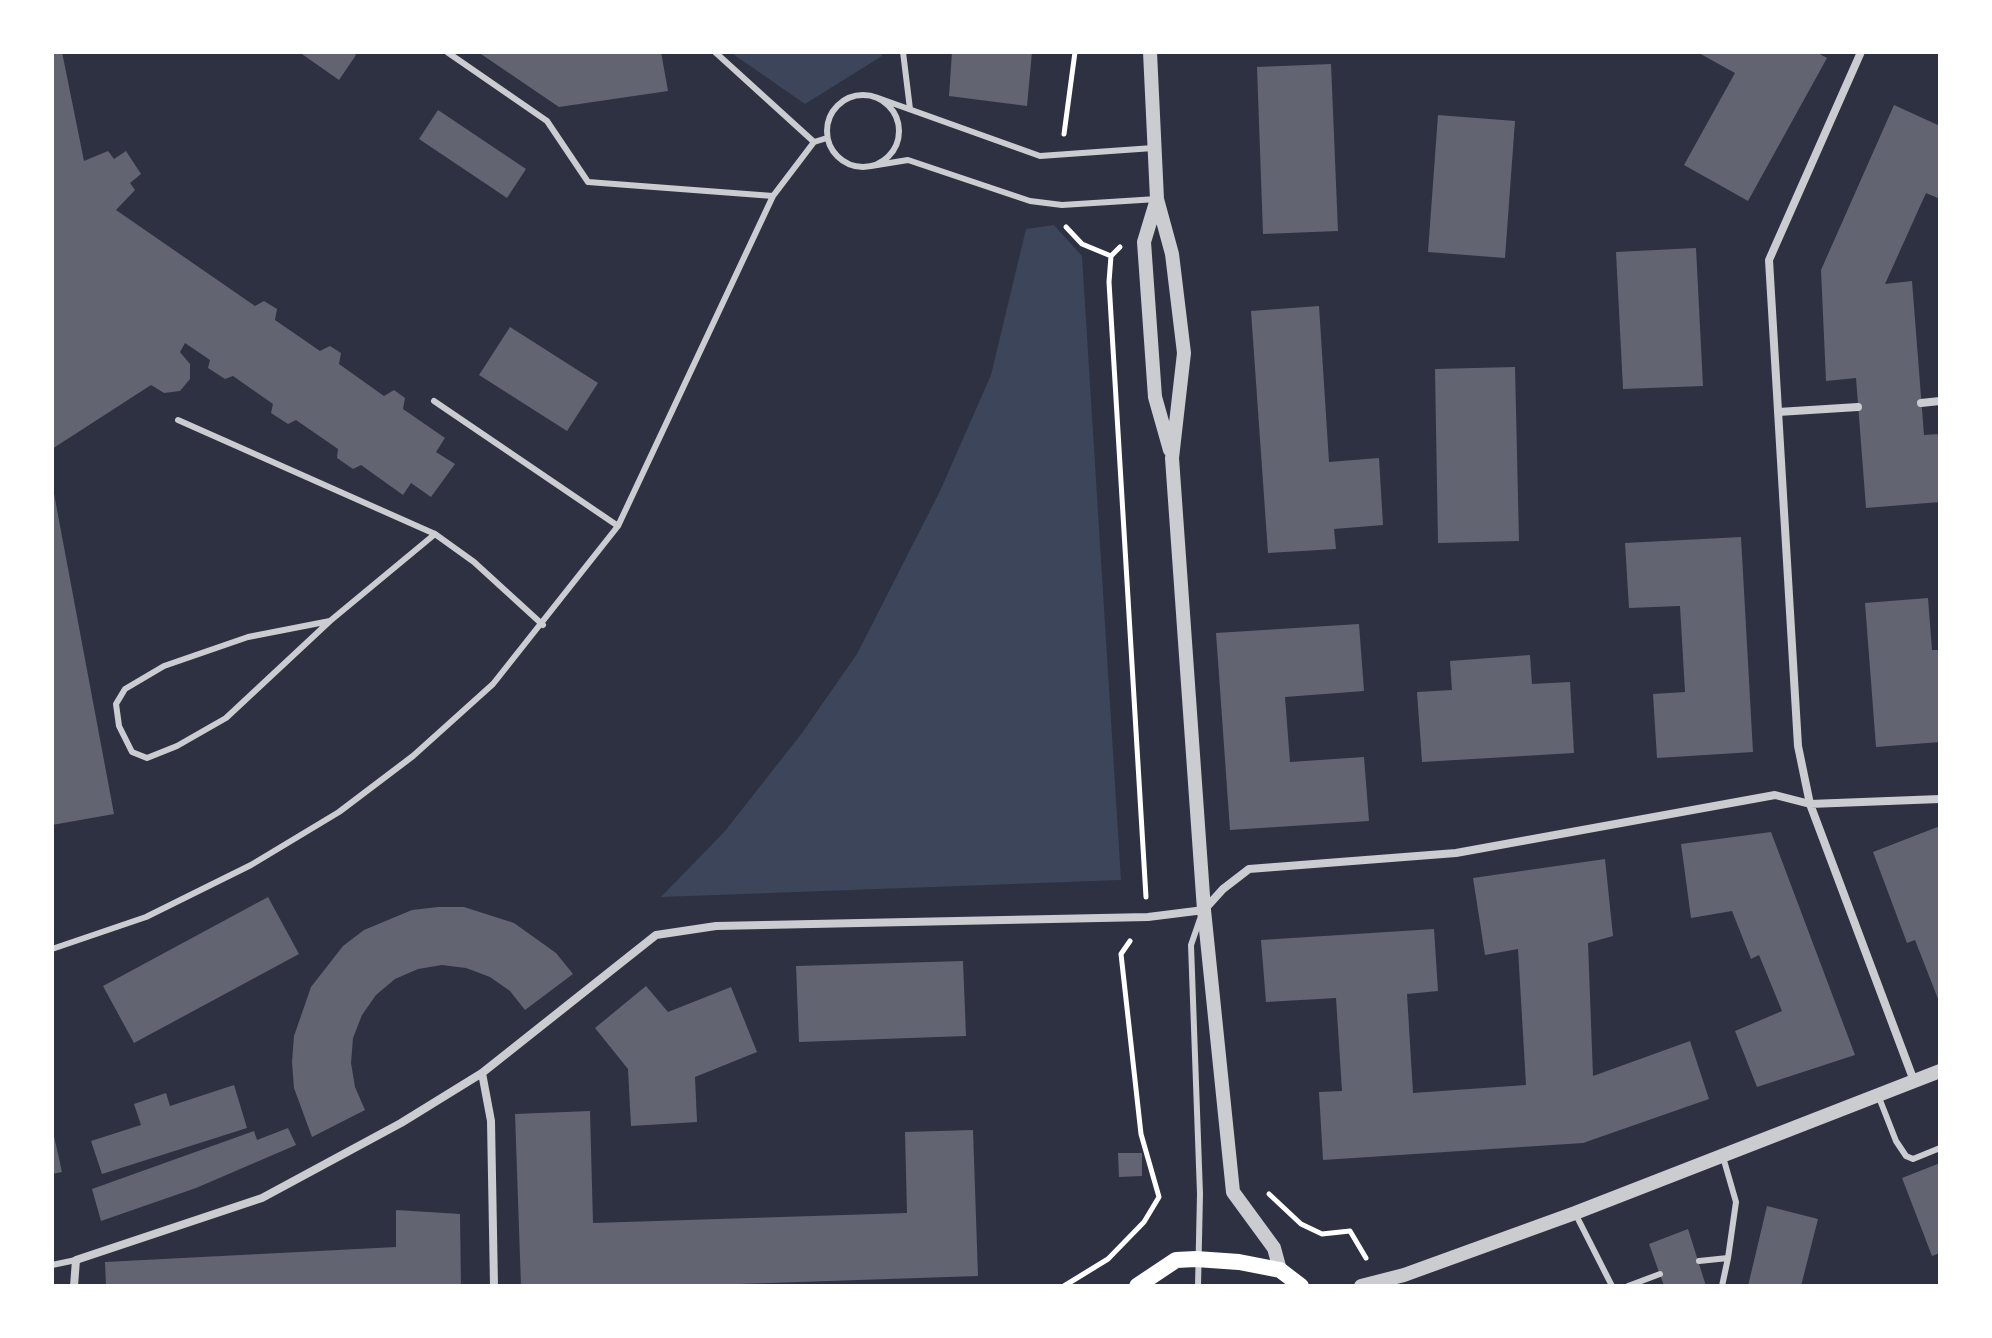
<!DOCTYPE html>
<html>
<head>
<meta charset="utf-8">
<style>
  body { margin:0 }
  #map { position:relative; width:1992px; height:1338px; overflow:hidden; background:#2d3142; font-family:Cabin,sans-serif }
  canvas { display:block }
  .frame { position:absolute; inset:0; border:54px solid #fff; pointer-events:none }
</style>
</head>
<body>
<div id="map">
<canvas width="1992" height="1338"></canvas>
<div class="frame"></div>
</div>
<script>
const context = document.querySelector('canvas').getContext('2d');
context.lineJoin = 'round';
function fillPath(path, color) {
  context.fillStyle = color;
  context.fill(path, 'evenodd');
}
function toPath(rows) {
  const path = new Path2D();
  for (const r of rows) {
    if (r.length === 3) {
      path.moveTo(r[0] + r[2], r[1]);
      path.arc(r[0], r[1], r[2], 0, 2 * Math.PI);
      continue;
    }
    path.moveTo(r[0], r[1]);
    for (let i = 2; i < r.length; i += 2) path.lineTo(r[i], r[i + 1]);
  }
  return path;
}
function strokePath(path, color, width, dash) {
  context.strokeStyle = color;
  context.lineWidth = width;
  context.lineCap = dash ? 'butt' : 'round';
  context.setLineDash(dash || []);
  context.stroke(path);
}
const green = toPath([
  [730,52,881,52,882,56,805,104],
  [1054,225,1082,256,1121,880,661,897,725,831,802,733,857,654,940,491,991,375,1026,229]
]);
const building = toPath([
  [52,52,62,52,84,161,108,151,114,159,126,151,141,174,130,183,135,190,116,210,255,306,264,301,277,309,275,320,320,351,330,346,341,353,339,364,384,396,394,390,405,398,403,409,445,438,436,452,455,464,431,497,411,483,403,495,361,465,353,469,337,458,338,449,296,420,288,424,271,413,273,404,233,376,225,379,208,368,210,360,185,343,180,352,190,364,190,379,180,391,164,393,151,385,52,449],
  [299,52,352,52,356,55,339,80],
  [478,52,661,52,668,91,559,107],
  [952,52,1032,52,1027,106,949,96],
  [1697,52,1816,52,1827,58,1748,201,1684,165,1735,73],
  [1331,64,1338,231,1263,234,1257,67],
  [1894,105,1940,126,1940,199,1926,193,1885,284,1912,281,1924,435,1940,434,1940,502,1866,508,1856,378,1826,381,1821,270],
  [438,110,526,169,507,198,419,139],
  [1438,115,1515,121,1505,258,1428,252],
  [1696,248,1703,386,1623,389,1616,252],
  [1319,306,1329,462,1379,458,1383,525,1334,529,1336,549,1268,553,1251,311],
  [510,327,598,383,567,431,479,375],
  [1515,367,1519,541,1438,543,1435,369],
  [52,483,114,814,52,825],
  [1741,537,1753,752,1657,758,1653,694,1685,692,1680,606,1629,608,1625,543],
  [1928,598,1932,650,1940,650,1940,742,1876,747,1865,603],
  [1359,624,1364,691,1285,697,1290,762,1364,757,1369,821,1230,830,1216,633],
  [1530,655,1532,684,1570,682,1574,753,1422,762,1417,692,1452,690,1450,661],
  [1940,826,1940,1004,1915,940,1907,943,1873,852],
  [1771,832,1855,1055,1757,1087,1735,1031,1782,1011,1759,955,1751,959,1732,911,1691,918,1681,844],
  [1605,859,1613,936,1588,943,1593,1076,1690,1041,1709,1099,1583,1143,1323,1160,1319,1092,1342,1091,1336,998,1266,1002,1261,940,1434,929,1438,991,1407,994,1413,1093,1526,1085,1518,949,1485,955,1473,878],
  [268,897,299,954,134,1043,103,986],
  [438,907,464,907,514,923,556,953,573,974,525,1010,510,991,490,977,466,968,442,965,418,969,395,979,376,995,362,1015,353,1038,351,1063,355,1087,365,1110,312,1137,294,1088,292,1062,294,1036,311,987,343,946,364,930,412,910],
  [963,961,966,1036,799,1042,796,966],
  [646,986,668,1012,731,987,757,1052,695,1077,697,1122,631,1126,628,1069,595,1028],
  [234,1085,247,1128,102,1174,91,1141,141,1125,134,1104,166,1093,170,1106],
  [590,1111,593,1223,907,1213,905,1132,973,1130,978,1276,680,1286,521,1286,515,1114],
  [52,1127,62,1172,52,1174],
  [288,1128,296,1145,196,1188,101,1221,92,1189,254,1131,257,1140],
  [1118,1153,1142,1153,1142,1176,1119,1177],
  [1940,1163,1940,1253,1932,1256,1902,1178],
  [1767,1206,1818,1219,1801,1286,1748,1286],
  [396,1210,460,1214,461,1286,106,1286,105,1262,396,1247],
  [1688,1229,1706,1286,1664,1286,1649,1244]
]);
const path = toPath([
  [1064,134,1075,52],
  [1066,227,1082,244,1111,256],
  [1120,247,1111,256,1109,282,1146,897],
  [1269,1194,1301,1224,1322,1234,1350,1231,1366,1258],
  [1064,1286,1108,1259,1144,1222,1159,1197,1141,1134,1121,954,1130,941]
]);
const service = toPath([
  [447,52,547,121,588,182,773,196],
  [715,52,814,142],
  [903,52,910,109],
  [863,131,36],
  [878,98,1040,156,1153,148],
  [871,166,908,160,1030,201,1062,205,1157,199],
  [434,401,618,526],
  [178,420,435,534,474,562,543,625],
  [330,621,226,718,177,746,147,758,132,752,119,726,116,704,125,689,164,666,248,637,330,621,435,534],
  [52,949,146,917,251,865,339,812,413,756,493,684,618,526,773,196,814,142,827,138],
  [1878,1095,1896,1141,1906,1156,1913,1159,1940,1148],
  [1575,1213,1612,1286],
  [1699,1261,1728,1258,1736,1202,1723,1157],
  [52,1265,76,1260],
  [1198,1286,1200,1194,1191,945,1200,919],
  [1628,1286,1660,1274],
  [1722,1286,1728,1258]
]);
const minor = toPath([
  [1861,52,1769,260,1798,746,1810,804,1914,1081],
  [1921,403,1940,401],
  [1778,412,1858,407],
  [482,1073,491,1121,494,1286],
  [74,1286,76,1260,262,1198,401,1123,482,1073,656,935,716,926,1148,917,1204,910,1223,889,1249,869,1456,853,1775,795,1810,804,1940,799]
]);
const tertiary = toPath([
  [1150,52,1157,199,1172,254,1184,353,1172,458,1204,910,1233,1192,1274,1248,1280,1270],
  [1157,199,1144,242,1155,397,1170,450],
  [1361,1286,1404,1275,1575,1213,1940,1071]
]);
const secondary = toPath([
  [1137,1286,1176,1260,1196,1259,1239,1262,1280,1270,1301,1286]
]);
fillPath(green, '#3c4559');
fillPath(building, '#626471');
strokePath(path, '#fff', 5);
strokePath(service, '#caccd0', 6);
strokePath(minor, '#caccd0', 8);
strokePath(tertiary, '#caccd0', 14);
strokePath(secondary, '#fff', 16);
</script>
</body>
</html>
